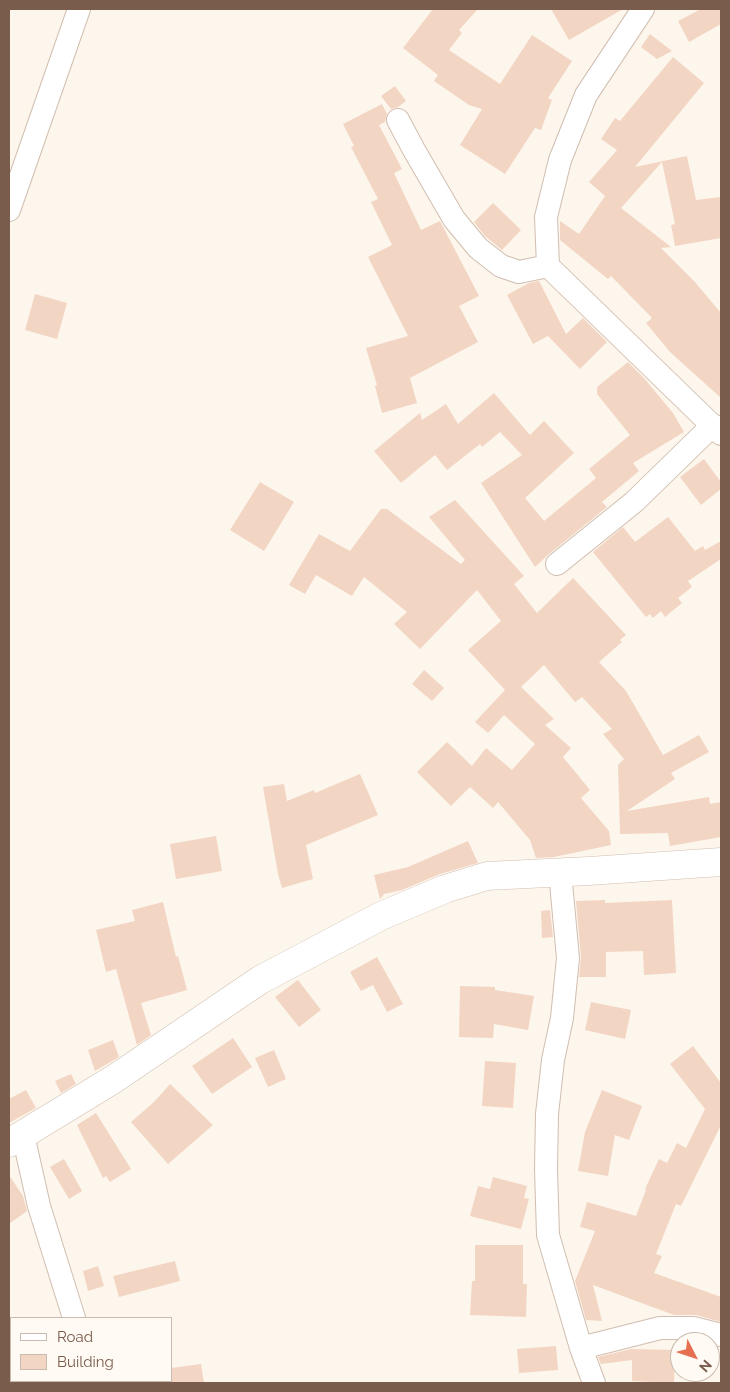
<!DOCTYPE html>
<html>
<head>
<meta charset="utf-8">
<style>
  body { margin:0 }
  #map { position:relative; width:730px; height:1392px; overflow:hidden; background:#fdf6ec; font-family:Raleway,sans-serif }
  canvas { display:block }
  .frame { position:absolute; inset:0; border:10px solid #7a5c4d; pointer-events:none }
  .legend { position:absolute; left:10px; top:1317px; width:162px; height:65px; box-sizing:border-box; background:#fffaf3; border:1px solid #cabbb1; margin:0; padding:6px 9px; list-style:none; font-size:15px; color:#7a5c4d }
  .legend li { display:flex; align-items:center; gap:10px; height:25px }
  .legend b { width:25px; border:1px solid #cabbb1 }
  .north { position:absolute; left:670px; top:1332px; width:50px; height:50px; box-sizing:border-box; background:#fffaf3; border:1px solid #cabbb1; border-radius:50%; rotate:131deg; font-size:14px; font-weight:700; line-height:20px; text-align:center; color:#7a5c4d }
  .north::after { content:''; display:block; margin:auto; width:18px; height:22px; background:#e76f51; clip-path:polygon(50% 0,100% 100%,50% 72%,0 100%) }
</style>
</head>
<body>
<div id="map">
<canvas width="730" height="1392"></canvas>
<div class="frame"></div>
<ul class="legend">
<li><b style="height:6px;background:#fff"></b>Road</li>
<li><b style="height:14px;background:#f3d5c3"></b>Building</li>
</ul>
<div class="north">N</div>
</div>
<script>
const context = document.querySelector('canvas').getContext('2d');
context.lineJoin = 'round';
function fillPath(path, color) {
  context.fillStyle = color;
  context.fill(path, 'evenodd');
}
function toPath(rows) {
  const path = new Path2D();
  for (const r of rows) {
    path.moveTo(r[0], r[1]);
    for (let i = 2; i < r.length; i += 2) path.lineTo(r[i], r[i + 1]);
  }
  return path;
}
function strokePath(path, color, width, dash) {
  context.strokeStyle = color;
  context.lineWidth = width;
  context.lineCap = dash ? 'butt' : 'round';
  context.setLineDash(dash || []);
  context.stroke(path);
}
const building = toPath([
  [433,9,478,9,459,30,462,33,449,50,500,84,532,35,572,61,548,98,552,100,541,130,535,128,505,174,460,145,482,109,469,105,434,81,438,75,403,48],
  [551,9,623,9,569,40],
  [701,9,721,9,721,24,689,42,678,21],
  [650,34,672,51,657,59,641,47],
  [673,57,704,83,635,167,687,156,696,200,721,197,721,238,675,246,671,225,675,224,662,162,621,208,671,247,661,248,694,281,721,313,721,398,670,352,646,323,652,318,611,276,608,279,560,240,560,221,579,234,605,196,589,182,617,150,601,139,615,118,620,121],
  [395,86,406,101,398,107,391,109,381,96],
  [382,104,387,114,385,122,379,125,402,169,394,173,421,230,440,221,479,296,459,306,478,342,410,378,417,403,382,413,375,386,377,385,366,348,408,336,368,257,392,245,371,202,378,199,351,147,354,146,343,124],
  [493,203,521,230,502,250,485,236,474,222],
  [539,281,566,334,583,318,607,342,580,369,548,336,533,344,507,295,529,283],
  [35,294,67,303,57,339,25,330],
  [628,362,643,377,673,413,684,432,633,463,639,471,602,502,607,507,549,554,535,567,481,483,522,455,500,432,482,447,480,444,447,470,435,455,401,483,374,451,420,413,422,420,446,404,458,424,494,393,530,435,544,421,574,453,525,498,544,521,596,478,589,469,630,435,597,394,597,387],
  [704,459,721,482,721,489,701,505,680,477],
  [260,482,294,502,264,551,230,530],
  [455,500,524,576,514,584,537,613,573,578,626,635,620,640,622,642,599,662,626,691,663,755,699,735,709,752,671,773,675,779,627,811,709,797,710,804,721,802,721,837,670,846,668,833,620,834,618,765,624,759,603,734,612,729,582,697,575,702,544,665,521,687,554,719,545,725,571,748,563,757,590,790,581,798,609,831,611,845,554,857,536,858,530,840,498,802,493,808,470,787,451,806,417,772,447,742,472,766,486,748,512,770,535,744,504,715,488,733,475,722,505,690,468,650,501,621,477,590,420,649,394,624,407,612,364,577,352,596,316,575,305,594,289,585,319,534,350,551,381,509,387,509,461,564,465,560,429,517],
  [668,517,695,551,703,546,705,550,721,541,721,559,688,581,692,587,678,598,682,603,665,617,661,611,653,618,650,614,646,617,593,552,623,527,635,542],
  [424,670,444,688,432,701,412,684],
  [360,774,378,815,306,845,313,879,282,888,278,874,263,787,284,784,287,801,314,790,315,793],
  [216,836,222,871,176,879,170,844],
  [468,841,478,863,440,874,402,890,384,894,380,899,374,875,408,867],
  [605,900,605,903,672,900,676,973,644,975,643,951,606,952,606,977,579,977,581,957,576,901],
  [163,902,176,957,178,956,187,990,141,1003,151,1035,137,1045,116,969,106,972,96,930,135,921,132,910],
  [550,910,553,937,542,938,541,911],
  [377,957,403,1004,387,1012,373,985,361,991,350,972],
  [298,980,321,1010,299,1027,275,997],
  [460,986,495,987,495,990,534,996,528,1030,494,1024,493,1038,459,1037],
  [591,1002,631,1010,625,1039,585,1030],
  [233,1038,252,1067,212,1094,192,1066],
  [113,1040,119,1057,95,1071,88,1050],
  [693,1046,721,1083,721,1125,681,1206,676,1204,656,1254,662,1256,654,1273,721,1297,721,1322,696,1315,674,1315,593,1285,602,1321,586,1320,575,1281,595,1231,580,1227,587,1202,636,1216,646,1190,645,1189,659,1159,667,1163,677,1143,686,1148,705,1109,670,1064],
  [274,1050,286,1079,268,1087,255,1058],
  [485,1061,516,1063,513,1108,482,1106],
  [71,1074,76,1084,61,1093,55,1081],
  [170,1084,213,1125,168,1164,131,1122,154,1102],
  [26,1090,36,1108,9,1123,9,1099],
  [602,1090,642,1106,629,1140,615,1135,608,1176,578,1171,585,1132],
  [96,1113,131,1169,110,1182,106,1176,103,1178,77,1125],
  [64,1159,82,1191,69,1199,50,1167],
  [9,1175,23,1196,27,1211,9,1224],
  [493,1177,527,1186,524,1198,529,1199,521,1229,470,1216,478,1186,490,1189],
  [475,1245,523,1245,523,1284,527,1284,526,1317,470,1315,472,1281,475,1281],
  [175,1261,180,1281,119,1297,113,1276],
  [98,1266,104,1286,88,1291,83,1271],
  [556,1346,558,1370,519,1373,517,1349],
  [631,1349,675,1350,674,1383,632,1381,632,1360,601,1364,598,1357],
  [201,1364,204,1383,171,1383,171,1368]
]);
const minor = toPath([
  [643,9,586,95,560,160,546,217,548,266,721,434],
  [398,120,414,150,454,219,478,248,501,266,519,272,548,266],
  [9,210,79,9],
  [557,564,634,502,713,425],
  [560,872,568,958,562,1018,553,1060,547,1114,546,1169,548,1235,581,1348,594,1383],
  [23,1135,39,1206,74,1318],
  [581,1348,660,1328,693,1328,721,1335],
  [94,1381,94,1383]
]);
const tertiary = toPath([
  [9,1143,114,1079,260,980,381,916,445,889,487,876,589,871,721,862]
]);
fillPath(building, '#f3d5c3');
strokePath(minor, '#d1beb0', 24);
strokePath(tertiary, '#d1beb0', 29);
strokePath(minor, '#fff', 22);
strokePath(tertiary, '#fff', 28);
</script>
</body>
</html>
